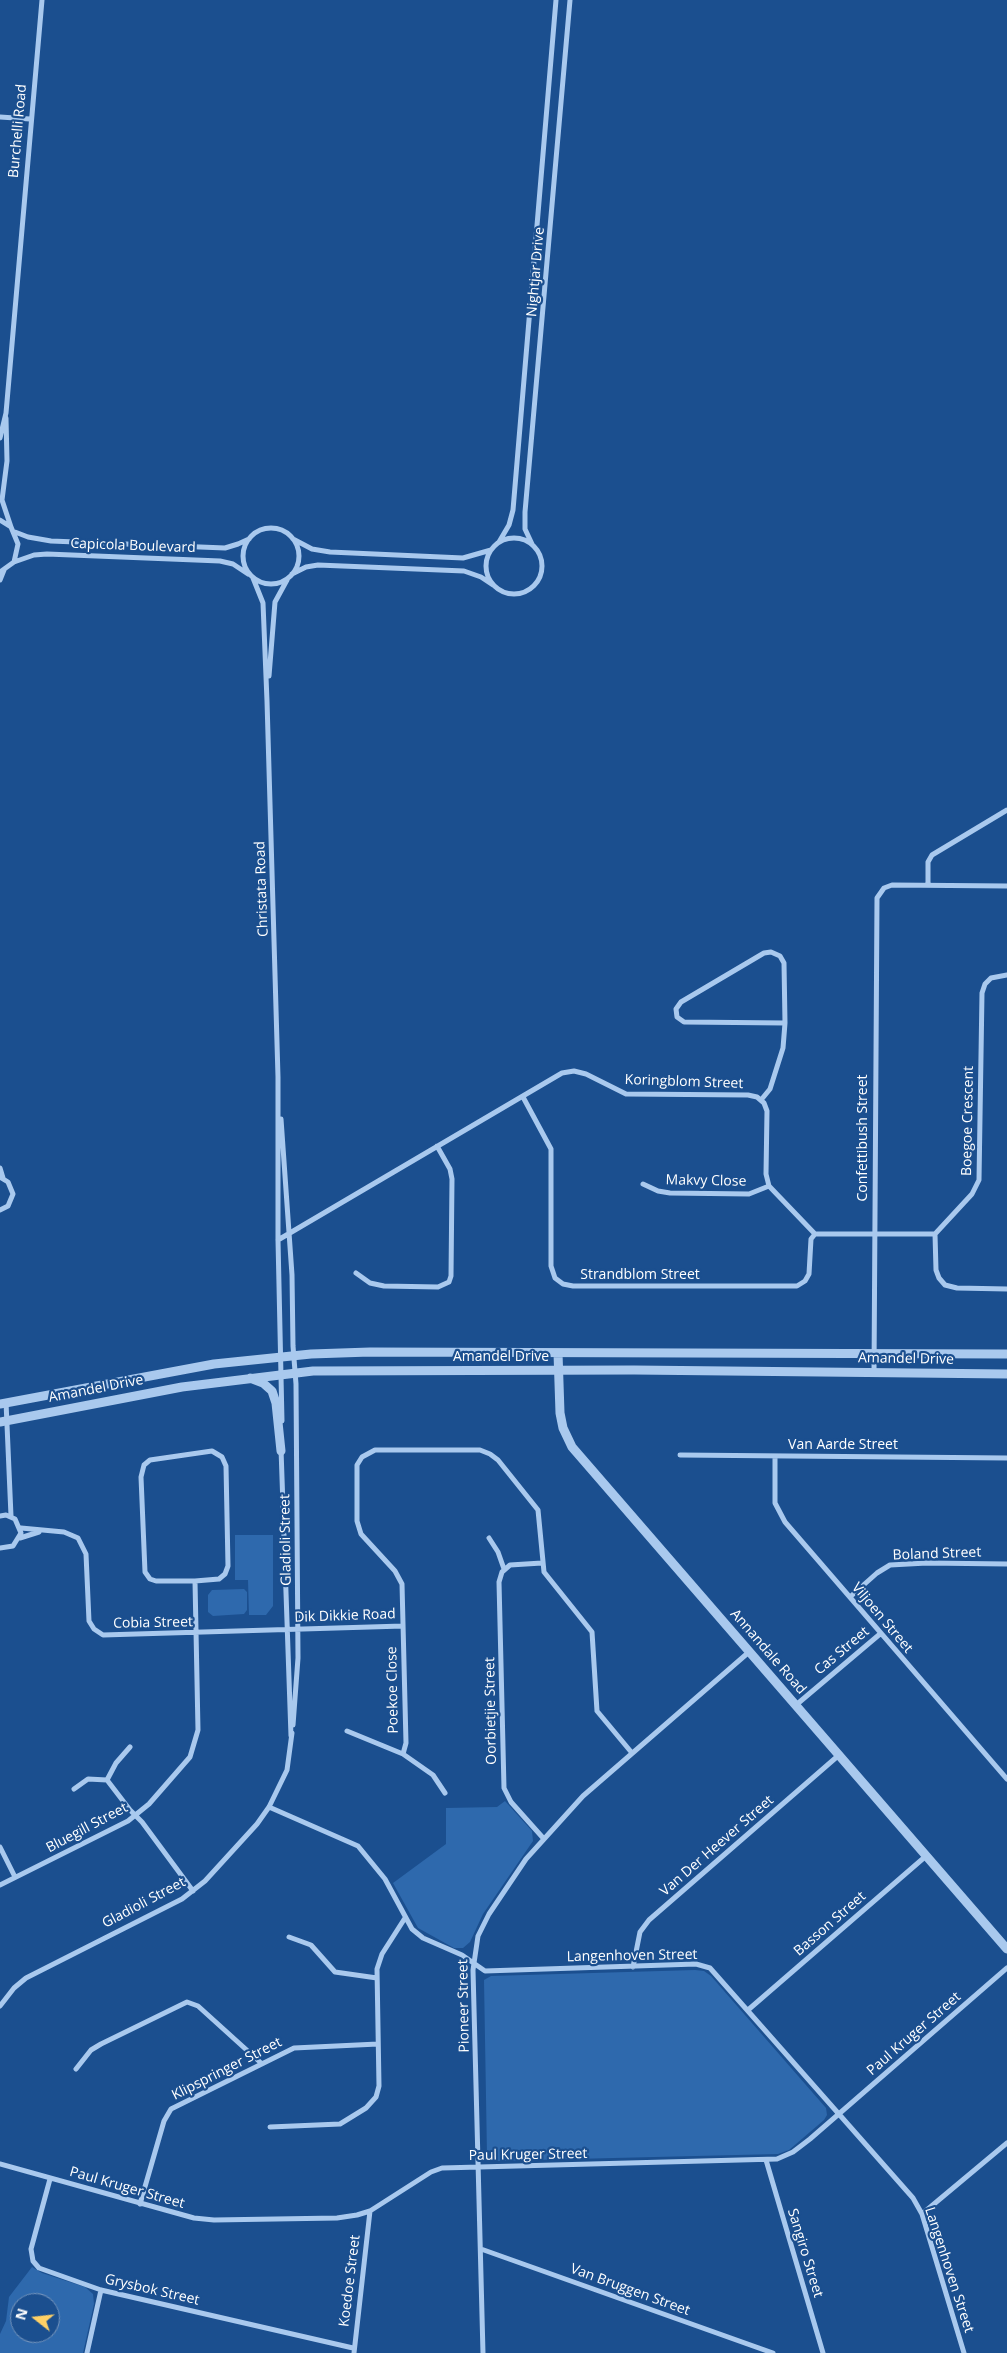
<!DOCTYPE html>
<html>
<head>
<meta charset="utf-8">
<style>
  body { margin:0 }
  #map { position:relative; width:1007px; height:2353px; overflow:hidden; background:#1b4f8f; font-family:"Open Sans",sans-serif }
  canvas { display:block }
  .north { position:absolute; left:10px; top:2293px; width:50px; height:50px; box-sizing:border-box; background:#1b4f8f; border:1px solid #7695bc; border-radius:50%; rotate:286deg; font-size:14px; font-weight:700; line-height:20px; text-align:center; color:#fff }
  .north::after { content:''; display:block; margin:auto; width:18px; height:22px; background:#ffd166; clip-path:polygon(50% 0,100% 100%,50% 72%,0 100%) }
</style>
</head>
<body>
<div id="map">
<canvas width="1007" height="2353"></canvas>
<div class="north">N</div>
</div>
<script>
const context = document.querySelector('canvas').getContext('2d');
context.lineJoin = 'round';
function fillPath(path, color) {
  context.fillStyle = color;
  context.fill(path, 'evenodd');
}
function toPath(rows) {
  const path = new Path2D();
  for (const r of rows) {
    if (r.length === 3) {
      path.moveTo(r[0] + r[2], r[1]);
      path.arc(r[0], r[1], r[2], 0, 2 * Math.PI);
      continue;
    }
    path.moveTo(r[0], r[1]);
    for (let i = 2; i < r.length; i += 2) path.lineTo(r[i], r[i + 1]);
  }
  return path;
}
function strokePath(path, color, width, dash) {
  context.strokeStyle = color;
  context.lineWidth = width;
  context.lineCap = dash ? 'butt' : 'round';
  context.setLineDash(dash || []);
  context.stroke(path);
}
function drawText(font, color, halo, rows, align = 'center') {
  context.font = font + ' "Open Sans",sans-serif';
  context.lineWidth = 4.5;
  context.setLineDash([]);
  context.textBaseline = 'middle';
  context.strokeStyle = halo;
  context.fillStyle = color;
  for (const [text, x, y, turn = 0] of rows) {
    context.save();
    context.translate(x, y);
    context.rotate((+turn || 0) * Math.PI / 180);
    context.textAlign = isNaN(turn) ? turn : align;
    if (halo) context.strokeText(text, 0, 0);
    context.fillText(text, 0, 0);
    context.restore();
  }
}
const green = toPath([
  [235,1535,273,1535,273,1606,266,1615,249,1615,248,1580,235,1580],
  [244,1589,247,1592,247,1610,244,1614,213,1616,208,1612,208,1595,212,1590],
  [505,1801,532,1831,533,1841,483,1914,470,1942,463,1948,454,1948,418,1928,393,1883,446,1844,446,1808,497,1807],
  [695,1970,704,1971,711,1976,826,2108,827,2115,824,2120,789,2150,778,2154,491,2161,487,2156,484,1980,491,1976],
  [32,2267,42,2273,85,2287,93,2294,94,2304,83,2353,0,2353,0,2334,6,2321,9,2297],
  [20,2303,50,2303,50,2333,20,2333]
]);
const minor = toPath([
  [0,117,30,119],
  [6,418,7,461,2,500,11,527],
  [0,438,6,413,42,0],
  [0,520,11,527,18,544,14,562,0,572],
  [271,556,28],
  [15,532,28,537,51,541,225,548,238,544,249,539],
  [514,566,28],
  [293,539,312,549,330,552,463,558,491,550],
  [499,542,509,525,513,510,556,0],
  [532,544,525,529,525,512,570,0],
  [14,562,34,555,47,554,220,561,233,564,248,574],
  [292,574,306,567,318,565,464,571,481,577,493,585],
  [253,578,263,603,267,701,278,1077,278,1240,282,1421],
  [0,580,4,570],
  [269,676,275,602,287,580],
  [928,885,928,862,932,855,1007,810],
  [523,1097,551,1149,551,1266,555,1278,563,1284,573,1286,797,1286,805,1281,809,1274,811,1239,815,1234],
  [761,1100,770,1089,783,1048,785,1023,684,1022,677,1017,676,1009,681,1002,764,953,771,952,780,956,784,963,785,1023],
  [281,1119,292,1275,293,1346,296,1384,298,1658,293,1725],
  [0,1168,3,1178],
  [0,1177,8,1182,13,1194,8,1206,0,1210],
  [643,1184,658,1191,670,1193,749,1194,769,1186],
  [935,1234,936,1270,939,1278,945,1285,957,1288,1007,1289],
  [278,1240,562,1073,574,1071,586,1074,626,1094,748,1095,757,1097,764,1103,767,1111,766,1174,769,1186,815,1234,935,1234,972,1194,979,1180,982,993,985,984,991,978,1007,975],
  [356,1273,370,1283,384,1286,438,1287,449,1282,451,1276,452,1179,450,1169,437,1146],
  [874,1372,877,898,884,888,892,885,1007,886],
  [6,1402,11,1516],
  [281,1449,291,1736],
  [680,1455,1007,1458],
  [775,1456,775,1503,785,1522,1007,1779],
  [0,1516,6,1515,15,1519,21,1533,13,1546,0,1548],
  [21,1528,64,1532,78,1538,86,1554,89,1621,94,1629,103,1635,403,1626],
  [20,1538,39,1532],
  [489,1538,498,1552,504,1569],
  [542,1563,510,1565,502,1572,499,1582,504,1788,511,1802,544,1839],
  [850,1597,877,1573,890,1565,927,1563,1007,1564],
  [796,1705,880,1634],
  [347,1731,403,1754,433,1775,445,1793],
  [130,1747,116,1763,107,1780,130,1810,142,1822,193,1891],
  [403,1754,406,1743,402,1584,395,1571,361,1534,357,1521,357,1465,362,1457,375,1450,480,1450,490,1454,498,1460,538,1510,544,1572,592,1632,597,1711,632,1753],
  [74,1789,88,1779,107,1780],
  [269,1807,358,1846,385,1879,412,1929,423,1938,462,1955,485,1971,696,1964,710,1968,913,2198,922,2214,964,2353],
  [0,1847,15,1877],
  [0,1885,128,1821,149,1804,190,1757,198,1730,195,1581,156,1581,150,1579,145,1572,141,1477,144,1465,150,1460,212,1451,222,1457,226,1466,228,1566,225,1574,219,1579,195,1581],
  [289,1937,311,1945,335,1972,377,1978],
  [633,1967,640,1932,649,1920,839,1755],
  [0,2006,14,1988,26,1978,182,1899,205,1881,257,1824,269,1807,287,1770,292,1733],
  [748,2010,926,1856],
  [76,2069,91,2050,101,2044,187,2002,198,2006,261,2063],
  [270,2127,340,2124,366,2108,376,2097,379,2086,377,1969,382,1954,405,1918],
  [766,2160,823,2353],
  [0,2164,194,2218,214,2220,337,2218,357,2215,370,2211,431,2172,442,2168,777,2159,793,2152,810,2139,1007,1968],
  [50,2179,31,2249,33,2261,39,2268,101,2290,353,2348],
  [140,2204,164,2121,171,2109,294,2048,378,2044],
  [922,2214,1007,2143],
  [481,2249,773,2353],
  [87,2353,101,2290],
  [354,2353,370,2211],
  [483,2353,473,1970,478,1936,489,1914,526,1859,583,1796,749,1652]
]);
const tertiary = toPath([
  [558,1353,560,1413,563,1428,572,1447,1007,1949],
  [250,1378,263,1383,272,1391,276,1403,281,1451],
  [0,1404,214,1364,311,1354,370,1352,1007,1354],
  [0,1422,182,1387,313,1371,634,1370,1007,1374]
]);
const streetNames = [
  ["Burchelli Road",18,131,-85],
  ["Nightjar Drive",536,272,-85],
  ["Capicola Boulevard",133,546,2],
  ["Christata Road",262,889,-92],
  ["Koringblom Street",684,1082,2],
  ["Boegoe Crescent",968,1121,-89],
  ["Confettibush Street",863,1138,-90],
  ["Makvy Close",706,1181,1],
  ["Strandblom Street",640,1275],
  ["Amandel Drive",501,1357],
  ["Amandel Drive",906,1359,1],
  ["Amandel Drive",96,1389,-11],
  ["Van Aarde Street",843,1445],
  ["Gladioli Street",286,1540,-91],
  ["Boland Street",937,1554,-2],
  ["Dik Dikkie Road",345,1616,-2],
  ["Viljoen Street",882,1618,50],
  ["Cobia Street",153,1623,-1],
  ["Cas Street",842,1651,-40],
  ["Annandale Road",768,1652,49],
  ["Poekoe Close",393,1690,-91],
  ["Oorbietjie Street",491,1711,-91],
  ["Bluegill Street",87,1828,-28],
  ["Van Der Heever Street",717,1846,-41],
  ["Gladioli Street",144,1903,-28],
  ["Basson Street",830,1924,-41],
  ["Langenhoven Street",632,1956,-1],
  ["Pioneer Street",464,2006,-91],
  ["Paul Kruger Street",914,2034,-41],
  ["Klipspringer Street",227,2069,-27],
  ["Paul Kruger Street",528,2155,-1],
  ["Paul Kruger Street",127,2188,16],
  ["Sangiro Street",805,2253,73],
  ["Langenhoven Street",949,2270,72],
  ["Koedoe Street",350,2281,-83],
  ["Grysbok Street",152,2290,13],
  ["Van Bruggen Street",630,2290,20]
];
fillPath(green, '#2e69ad');
strokePath(minor, '#a9c9ee', 5);
strokePath(tertiary, '#a9c9ee', 9);
drawText('14px', '#fff', '#1b4f8f', streetNames);
</script>
</body>
</html>
